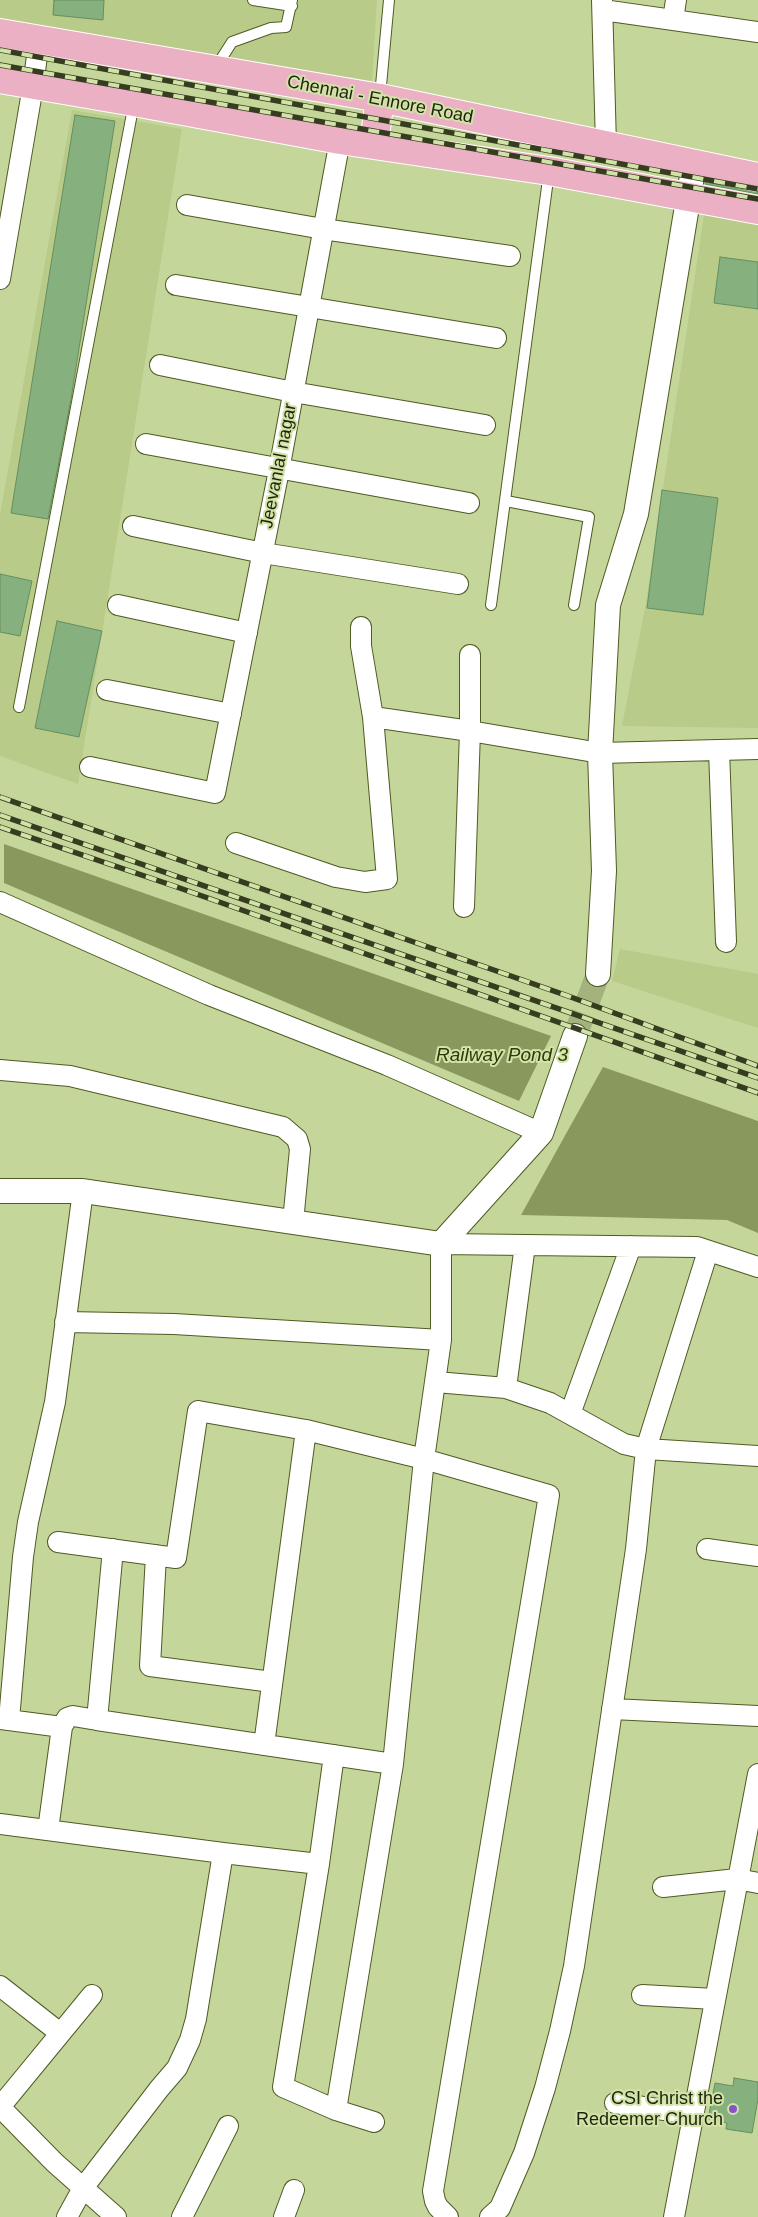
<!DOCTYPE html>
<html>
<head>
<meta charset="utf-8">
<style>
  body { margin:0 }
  canvas { display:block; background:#c5d69a }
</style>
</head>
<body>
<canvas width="758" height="2217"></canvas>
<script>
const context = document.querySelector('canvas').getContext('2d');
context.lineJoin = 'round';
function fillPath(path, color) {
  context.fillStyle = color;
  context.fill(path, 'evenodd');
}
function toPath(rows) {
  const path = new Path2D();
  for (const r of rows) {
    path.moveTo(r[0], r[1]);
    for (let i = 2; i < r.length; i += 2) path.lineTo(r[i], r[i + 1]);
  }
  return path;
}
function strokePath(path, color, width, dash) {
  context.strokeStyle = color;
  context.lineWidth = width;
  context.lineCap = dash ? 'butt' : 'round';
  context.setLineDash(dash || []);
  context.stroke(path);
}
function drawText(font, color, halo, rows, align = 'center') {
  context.font = font + ' Helvetica,sans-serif';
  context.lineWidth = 4;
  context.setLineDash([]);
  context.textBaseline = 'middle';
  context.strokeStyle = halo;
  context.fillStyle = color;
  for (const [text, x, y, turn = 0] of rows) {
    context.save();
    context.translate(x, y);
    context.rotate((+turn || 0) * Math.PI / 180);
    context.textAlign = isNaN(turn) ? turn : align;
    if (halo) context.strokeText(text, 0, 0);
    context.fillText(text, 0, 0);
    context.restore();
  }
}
const built = toPath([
  [0,0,377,0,372,81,0,19],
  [72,110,182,129,78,784,0,756,0,515],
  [704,215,758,225,758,728,622,726,645,608],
  [620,949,758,974,758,1028,612,981]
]);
const water = toPath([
  [4,844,551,1036,519,1101,4,883],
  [603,1067,758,1121,758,1233,727,1220,521,1215]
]);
const building = toPath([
  [54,0,104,0,103,20,53,15,54,0],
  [75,115,115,121,71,399,48,519,11,513,75,115],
  [705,182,758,192,758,194,705,184,705,182],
  [720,257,758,262,758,309,714,303,720,257],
  [662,490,718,498,703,615,647,608,662,490],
  [0,574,32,581,20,636,0,632,0,574],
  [57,621,102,631,79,737,35,728,57,621],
  [734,2078,758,2082,758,2099,752,2133,726,2129,727,2123,708,2119,715,2083,733,2086,734,2078]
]);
const tertiaryTunnel = toPath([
  [575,1036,598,974]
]);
const service = toPath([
  [253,0,292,6],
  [216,67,232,42,271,28,286,27,292,0],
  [380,96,389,0],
  [506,501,589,517,574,605],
  [491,605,549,172],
  [19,707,134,103]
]);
const minor = toPath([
  [602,0,606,145],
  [603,10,758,32],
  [673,20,676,0],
  [187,205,323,229,510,256],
  [0,279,33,86,39,41],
  [176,285,496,338],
  [160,365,293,392,485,425],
  [146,444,469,503],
  [133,526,263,553,458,584],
  [118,605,247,633],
  [107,690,231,714],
  [373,717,470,731,470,655],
  [719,750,726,942],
  [90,767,215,793,279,470,340,140],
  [236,843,336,877,365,882,387,879,373,717,361,646,361,627],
  [0,902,209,995,387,1065,541,1133],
  [464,907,470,731,600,753,758,749],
  [0,1070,70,1076,283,1127,297,1139,300,1149,293,1222],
  [65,1322,174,1324,441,1340],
  [436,1382,506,1388,550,1403,624,1444,646,1449,758,1456],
  [506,1388,525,1245],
  [570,1414,631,1246],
  [58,1542,176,1558,198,1411,306,1430,424,1459,549,1495,433,2191,435,2201,438,2207,448,2217],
  [707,1549,758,1556],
  [156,1555,150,1666,272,1682],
  [612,1709,758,1716],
  [0,1719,62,1727],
  [9,1720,23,1557,28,1522,55,1402,83,1191],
  [97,1720,393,1764],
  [264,1745,306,1430],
  [0,1824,223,1853,196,2019,190,2040,177,2068,159,2089,83,2188,67,2217],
  [48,1830,62,1727,67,1718,73,1716,97,1720,113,1549],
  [223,1853,319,1864,283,2087,336,2110,374,2122],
  [319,1864,334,1755],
  [663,1887,737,1879,758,1883],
  [0,1986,60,2033],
  [642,1995,715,1999],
  [615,2103,693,2114],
  [0,2107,55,2163,116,2217],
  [0,2107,92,1995],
  [336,2110,393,1764,424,1459,441,1340,441,1244,697,1247,758,1267],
  [182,2217,228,2126],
  [284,2217,294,2190],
  [490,2217,500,2208,524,2153,545,2088,560,2031,574,1966,636,1549,646,1449,708,1251],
  [674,2217,758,1774]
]);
const tertiary = toPath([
  [598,974,604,871,600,753,608,605,636,514,694,164],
  [0,1191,83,1191,441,1244,541,1133,575,1036]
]);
const primary = toPath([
  [0,33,380,98,758,177],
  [0,79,134,102,340,140,549,171,758,210],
  [374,144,380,98]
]);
const rail = toPath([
  [0,50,758,189],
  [0,65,758,199],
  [0,797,568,996,758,1066],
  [0,815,758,1078],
  [0,827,174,886,758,1093]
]);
const markers = [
  [733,2109,5,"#8653cb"]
];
const streetNames = [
  ["Chennai - Ennore Road",380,100,11],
  ["Jeevanlal nagar",279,466,-79]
];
const poiNames = [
  ["CSI Christ the",723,2099],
  ["Redeemer Church",723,2120]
];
const waterNames = [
  ["Railway Pond 3",502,1056]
];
fillPath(built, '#b9cb88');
fillPath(water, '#89995d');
fillPath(building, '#86b07e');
strokePath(building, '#678e60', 1);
strokePath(tertiaryTunnel, '#a4b27e', 24, [24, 12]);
strokePath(service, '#4e5b23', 12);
strokePath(minor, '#4e5b23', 22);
strokePath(tertiary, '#4e5b23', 26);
strokePath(primary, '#fff', 30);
strokePath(service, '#fff', 10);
strokePath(minor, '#fff', 20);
strokePath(tertiary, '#fff', 24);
strokePath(primary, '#ebb0c3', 28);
strokePath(rail, '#353c1f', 5.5);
strokePath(rail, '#d2e3a7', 4, [11]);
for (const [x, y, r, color] of markers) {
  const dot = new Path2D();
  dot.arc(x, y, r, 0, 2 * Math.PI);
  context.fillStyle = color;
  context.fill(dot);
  strokePath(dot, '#d2e3a7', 2);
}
drawText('18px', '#1e230c', '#d2e3a7', streetNames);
drawText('18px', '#1e230c', '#d2e3a7', poiNames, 'right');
drawText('italic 19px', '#2f390a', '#d2e3a7', waterNames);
</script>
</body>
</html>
